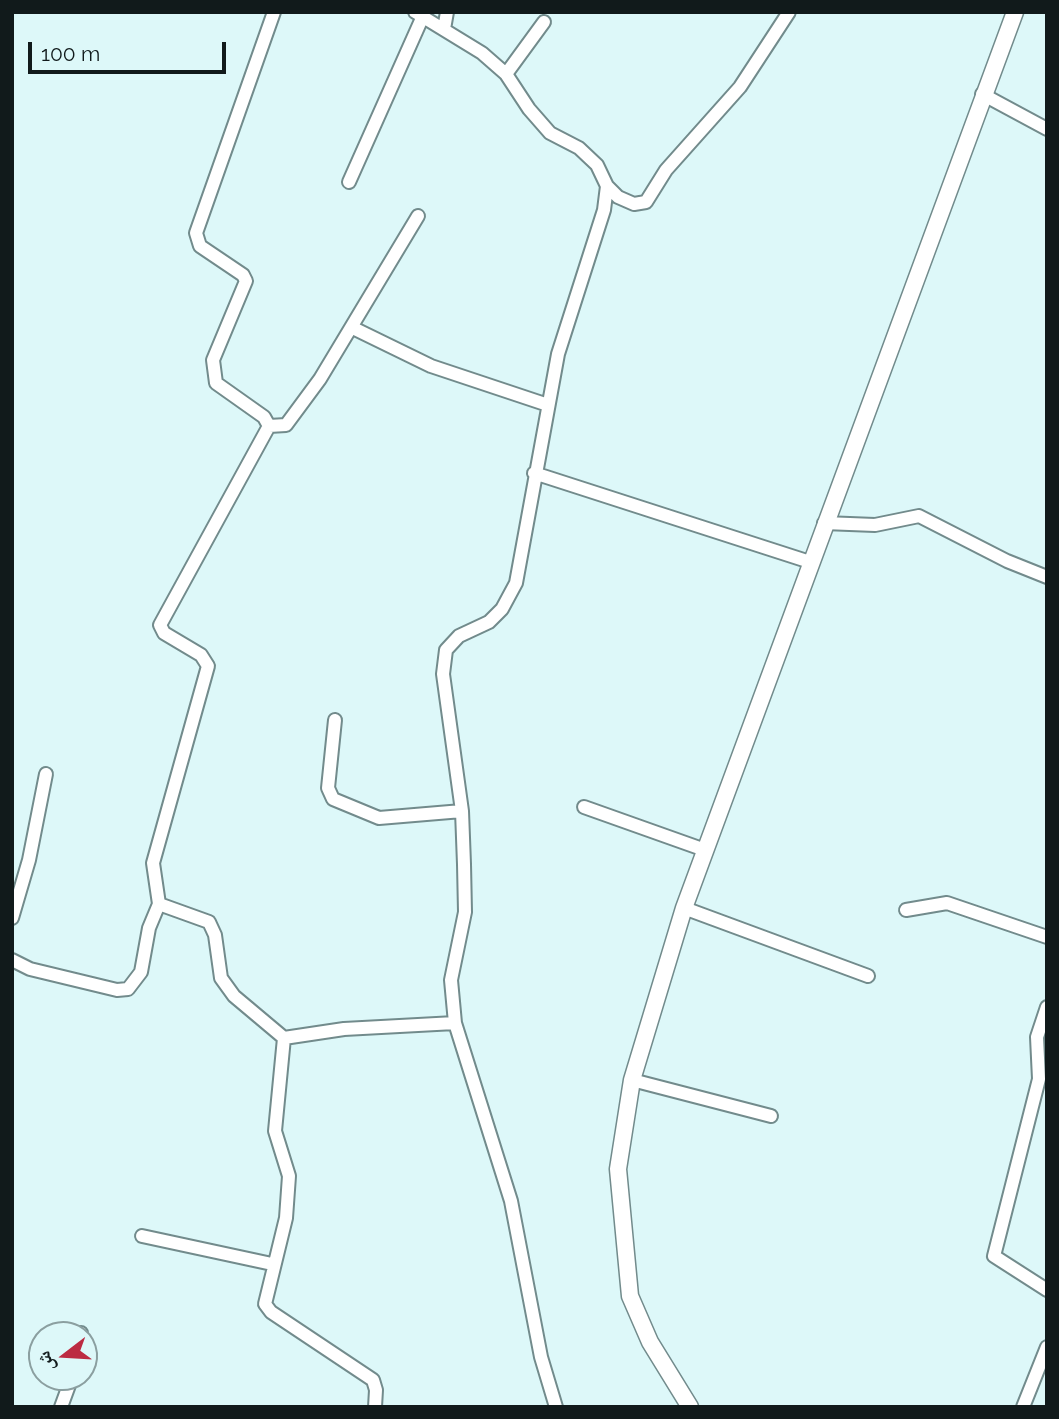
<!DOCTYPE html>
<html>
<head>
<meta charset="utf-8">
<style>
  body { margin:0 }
  #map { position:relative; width:1059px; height:1419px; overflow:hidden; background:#ddf8f9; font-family:Raleway,"Noto Naskh Arabic",sans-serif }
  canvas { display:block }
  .frame { position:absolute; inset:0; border:14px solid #111a1b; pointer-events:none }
  .north { position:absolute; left:28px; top:1321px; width:70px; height:70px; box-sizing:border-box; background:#ddf8f9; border:2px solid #8b9fa0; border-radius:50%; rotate:253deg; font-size:19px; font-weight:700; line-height:28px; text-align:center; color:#111a1b }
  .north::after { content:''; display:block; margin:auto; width:24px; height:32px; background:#bc2b42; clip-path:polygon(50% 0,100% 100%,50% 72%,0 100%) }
  .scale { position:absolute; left:28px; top:42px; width:198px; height:32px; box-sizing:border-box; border:4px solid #111a1b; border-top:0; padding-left:9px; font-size:21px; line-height:24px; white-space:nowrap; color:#111a1b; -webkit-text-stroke:5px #ddf8f9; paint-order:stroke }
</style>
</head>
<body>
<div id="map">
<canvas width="1059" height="1419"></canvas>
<div class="frame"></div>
<div class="north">ش</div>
<div class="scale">100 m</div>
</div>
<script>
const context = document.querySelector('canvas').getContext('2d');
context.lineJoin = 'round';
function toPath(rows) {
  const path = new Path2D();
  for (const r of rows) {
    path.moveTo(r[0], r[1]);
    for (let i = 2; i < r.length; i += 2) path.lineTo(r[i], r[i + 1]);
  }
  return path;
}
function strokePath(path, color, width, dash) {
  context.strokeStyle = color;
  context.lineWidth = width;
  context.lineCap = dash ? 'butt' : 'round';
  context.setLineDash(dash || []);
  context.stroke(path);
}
const minor = toPath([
  [415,12,482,53,506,74,529,109,550,133,579,148,597,165,607,186,618,197,634,204,646,202,666,170,740,87,789,12],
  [444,29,447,12],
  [506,74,544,22],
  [982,94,1047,129],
  [349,182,423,16],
  [353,328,431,366,548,405],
  [269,426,286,425,320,379,418,216],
  [534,473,810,562],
  [824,523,875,525,919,516,1007,561,1047,577],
  [335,720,328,788,333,799,379,818,462,811],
  [584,807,705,850],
  [159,904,209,922,215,935,221,978,234,996,284,1038,275,1131,289,1176,286,1218,265,1304,271,1312,373,1380,376,1390,375,1407],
  [684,908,868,976],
  [906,910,947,903,1047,937],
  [12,918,29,860,46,774],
  [12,960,30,969,117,990,128,989,141,972,149,928,159,904,153,863,208,666,201,655,164,633,160,625,269,426,264,417,216,383,213,360,246,281,243,275,200,246,196,233,274,12],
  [1047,1007,1037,1037,1039,1079,994,1256,1047,1290],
  [284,1038,344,1029,455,1023],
  [632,1080,771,1116],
  [142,1236,272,1264],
  [81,1335,81,1333],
  [61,1407,72,1377],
  [556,1407,541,1357,511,1201,455,1023,451,980,465,912,464,864,462,811,443,674,446,650,459,636,489,622,502,609,516,583,558,354,604,210,607,186],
  [1023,1407,1047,1347]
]);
const tertiary = toPath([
  [690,1407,650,1342,630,1296,618,1169,632,1080,684,908,1015,12]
]);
strokePath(minor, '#728b8c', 16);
strokePath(tertiary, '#728b8c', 19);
strokePath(minor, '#fff', 12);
strokePath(tertiary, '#fff', 16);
</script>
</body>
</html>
